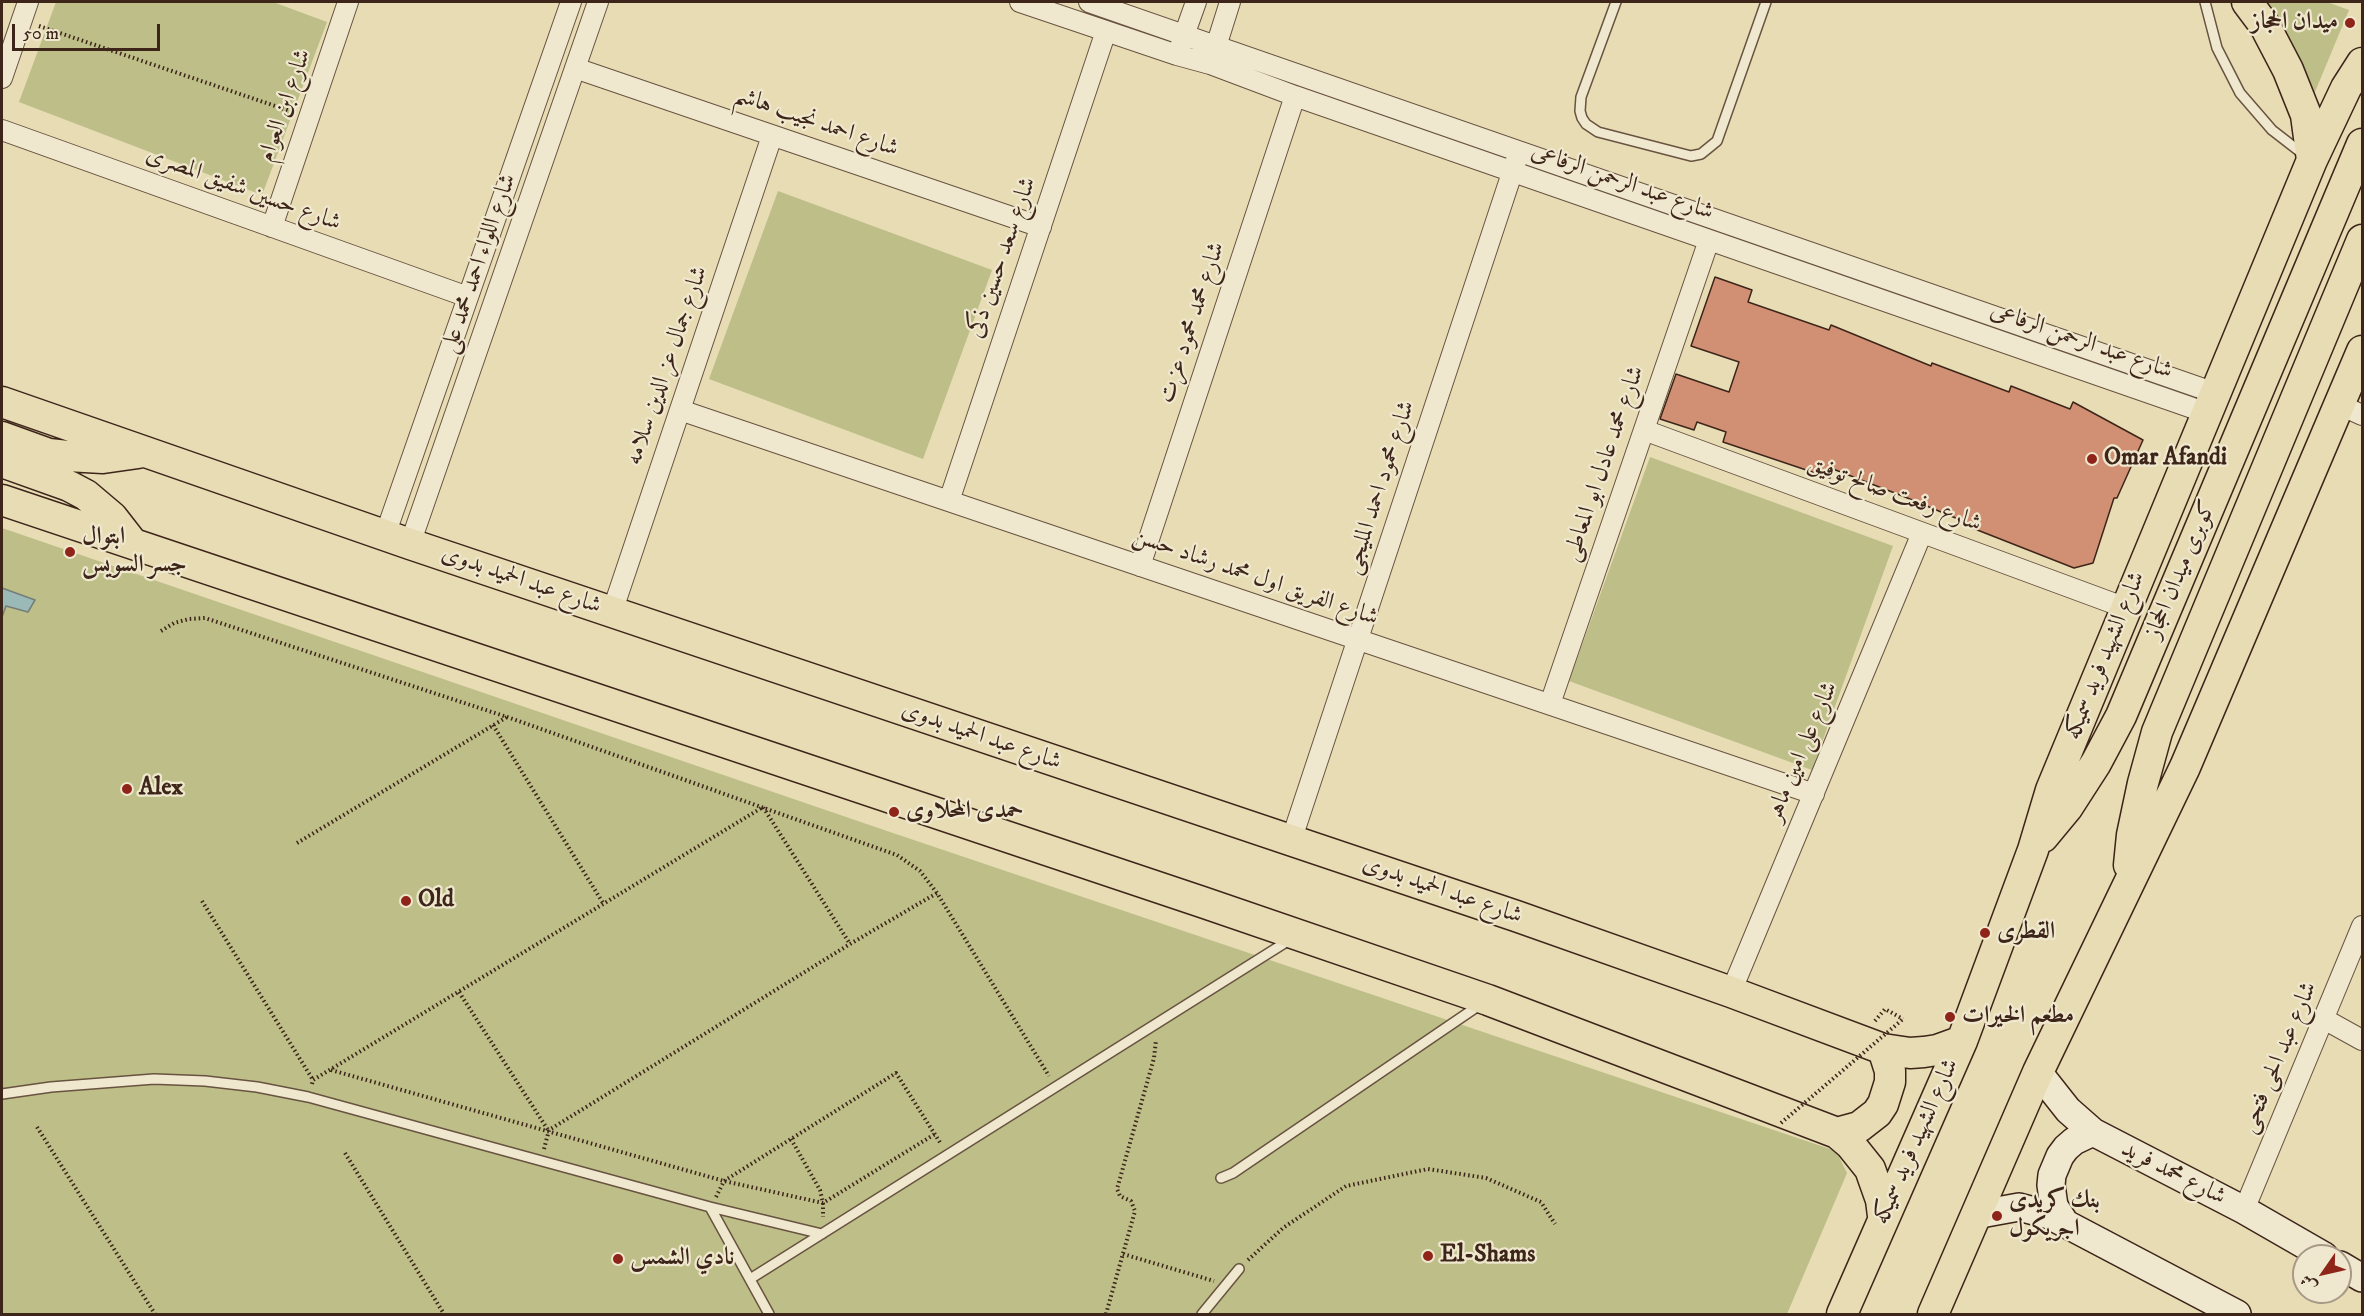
<!DOCTYPE html>
<html>
<head>
<meta charset="utf-8">
<style>
  body { margin:0 }
  #map { position:relative; width:2364px; height:1316px; overflow:hidden; background:#e7dcb4; font-family:"IM FELL DW Pica",Amiri,serif }
  canvas { display:block }
  .frame { position:absolute; inset:0; border:3px solid #3d251a; pointer-events:none }
  .north { position:absolute; left:2292px; top:1244px; width:60px; height:60px; box-sizing:border-box; background:#efe8ce; border:2px solid #a89a86; border-radius:50%; rotate:236deg; font-size:16px; font-weight:700; line-height:24px; text-align:center; color:#3d251a }
  .north::after { content:''; display:block; margin:auto; width:21px; height:27px; background:#8f2418; clip-path:polygon(50% 0,100% 100%,50% 72%,0 100%) }
  .scale { position:absolute; left:12px; top:24px; width:148px; height:27px; box-sizing:border-box; border:3px solid #3d251a; border-top:0; padding-left:8px; font-size:18px; line-height:21px; white-space:nowrap; color:#3d251a; -webkit-text-stroke:4px #efe8ce; paint-order:stroke }
</style>
</head>
<body>
<div id="map">
<canvas width="2364" height="1316"></canvas>
<div class="frame"></div>
<div class="north">ش</div>
<div class="scale">50 m</div>
</div>
<script>
const context = document.querySelector('canvas').getContext('2d');
context.lineJoin = 'round';
function fillPath(path, color) {
  context.fillStyle = color;
  context.fill(path, 'evenodd');
}
function toPath(rows) {
  const path = new Path2D();
  for (const r of rows) {
    path.moveTo(r[0], r[1]);
    for (let i = 2; i < r.length; i += 2) path.lineTo(r[i], r[i + 1]);
  }
  return path;
}
function strokePath(path, color, width, dash) {
  context.strokeStyle = color;
  context.lineWidth = width;
  context.lineCap = dash ? 'butt' : 'round';
  context.setLineDash(dash || []);
  context.stroke(path);
}
function drawText(font, color, halo, rows, align = 'center') {
  context.font = font + ' "IM FELL DW Pica",Amiri,serif';
  context.lineWidth = 4.5;
  context.setLineDash([]);
  context.textBaseline = 'middle';
  context.strokeStyle = halo;
  context.fillStyle = color;
  for (const [text, x, y, turn = 0] of rows) {
    context.save();
    context.translate(x, y);
    context.rotate((+turn || 0) * Math.PI / 180);
    context.textAlign = isNaN(turn) ? turn : align;
    if (halo) context.strokeText(text, 0, 0);
    context.fillText(text, 0, 0);
    context.restore();
  }
}
const green = toPath([
  [56,2,273,2,327,22,262,195,19,102],
  [2261,2,2327,2,2349,10,2310,104],
  [778,191,992,270,923,459,709,379],
  [1650,457,1893,546,1812,770,1569,681],
  [2,528,887,831,1836,1151,1847,1173,1787,1314,2,1314]
]);
const water = toPath([
  [2,588,35,600,28,612,6,606,2,617,2,588]
]);
const building = toPath([
  [1715,277,1752,290,1748,302,1829,330,1831,325,1931,366,1932,363,2009,392,2011,386,2070,409,2073,402,2143,440,2117,498,2114,498,2093,563,2074,568,1957,522,1958,519,1905,497,1833,469,1830,478,1723,442,1726,432,1697,422,1694,430,1660,419,1676,374,1729,392,1739,362,1691,346,1715,277]
]);
const path = toPath([
  [39,26,293,112],
  [161,631,174,623,189,619,205,618,507,717,897,855,920,871,937,893,1049,1076],
  [493,725,603,903],
  [297,843,507,717],
  [202,901,313,1080],
  [459,992,548,1130],
  [1875,1021,1885,1009,1903,1019],
  [331,1070,724,1181,823,1203,935,1134],
  [312,1084,313,1080,763,807,850,944],
  [37,1127,155,1314],
  [791,1139,820,1190,823,1203,823,1217],
  [544,1149,549,1130,850,944,937,893],
  [345,1153,444,1314],
  [716,1197,724,1181,896,1073,941,1144],
  [1123,1254,1214,1281],
  [1248,1260,1283,1228,1346,1186,1428,1169,1486,1178,1541,1202,1555,1224],
  [1106,1314,1135,1211,1131,1201,1120,1196,1117,1189,1154,1058,1156,1040]
]);
const service = toPath([
  [1616,2,1581,97,1580,111,1582,118,1586,124,1598,132,1691,156,1701,154,1717,141,1766,2],
  [2205,2,2217,48,2240,93,2272,130,2303,154],
  [2,1094,51,1087,154,1079,205,1081,257,1087,308,1097,710,1207,822,1234],
  [1221,1178,1233,1173,1481,1004],
  [710,1207,769,1314],
  [750,1279,1291,939],
  [1202,1314,1239,1269]
]);
const minor = toPath([
  [1020,2,1177,55,1210,64,1295,96,2207,413],
  [1089,2,2215,393],
  [1181,44,1196,2],
  [1213,56,1230,2],
  [575,68,1041,227],
  [2,78,28,2],
  [2,130,468,297],
  [272,227,348,2],
  [2340,405,2362,415],
  [680,410,1814,794],
  [1644,430,2126,608],
  [949,501,1106,31],
  [385,535,571,2],
  [410,544,598,2],
  [1140,566,1295,96],
  [612,612,772,136],
  [1550,704,1709,240],
  [1291,841,1516,161],
  [1731,992,1922,533],
  [2324,1019,2362,1040],
  [2244,1210,2362,926]
]);
const secondary = toPath([
  [2038,1072,2068,1110,2093,1132,2244,1210,2324,1256],
  [1975,1215,2019,1207,2049,1215,2237,1314],
  [2065,1223,2054,1206,2051,1185,2052,1175,2060,1156,2066,1148,2074,1141,2093,1132],
  [2340,1265,2362,1278]
]);
const primary = toPath([
  [2312,160,2346,88,2362,63],
  [2,402,410,544,1516,916,1731,992,1883,1049,1910,1053,1924,1052,1937,1050,1962,1041],
  [2,437,49,454,67,456,103,458,138,453],
  [2,462,69,486,86,495,112,517,133,544],
  [2,500,1202,902,1488,1000,1837,1133,1850,1144,1870,1169,1881,1200,1883,1216],
  [2043,837,2067,808,2096,763,2121,716,2362,144],
  [2129,865,2132,835,2143,783,2157,732,2362,240],
  [1837,1133,1859,1127,1877,1113,1883,1104,1890,1082,1890,1071,1883,1049],
  [1842,1314,1962,1041,2033,850,2051,790,2312,160,2306,115,2288,70,2265,26,2247,2],
  [1933,1314,2038,1072,2185,767,2362,351]
]);
const pathBridge = toPath([
  [1781,1123,1903,1019]
]);
const markers = [
  [2350,23,6,"#8f2418"],
  [2092,459,6,"#8f2418"],
  [70,552,6,"#8f2418"],
  [127,789,6,"#8f2418"],
  [894,812,6,"#8f2418"],
  [406,901,6,"#8f2418"],
  [1985,933,6,"#8f2418"],
  [1950,1017,6,"#8f2418"],
  [1997,1216,6,"#8f2418"],
  [1428,1256,6,"#8f2418"],
  [618,1259,6,"#8f2418"]
];
const poiNames = [
  ["ميدان الحجاز",2338,23,"right"],
  ["Omar Afandi",2104,459],
  ["ابتوال",82,538],
  ["جسر السويس",82,566],
  ["Alex",139,789],
  ["حمدى المحلاوى",906,812],
  ["Old",418,901],
  ["القطرى",1997,933],
  ["مطعم الخيرات",1962,1017],
  ["بنك كريدى",2009,1202],
  ["اجريكول",2009,1230],
  ["El-Shams",1440,1256],
  ["نادي الشمس",630,1259]
];
const streetNames = [
  ["شارع ابن العوام",286,106,-71],
  ["شارع احمد نجيب هاشم",816,123,19],
  ["شارع عبد الرحمن الرفاعى",1622,183,19],
  ["شارع حسين شفيق المصرى",243,190,20],
  ["شارع سعد حسين ذكى",1003,258,-71],
  ["شارع اللواء احمد محمد على",480,264,-71],
  ["شارع محمد محمود عزت",1193,323,-72],
  ["شارع عبد الرحمن الرفاعى",2081,342,19],
  ["شارع جمال عز الدين سلامه",668,366,-71],
  ["شارع محمد عادل ابو المعاطى",1605,464,-71],
  ["شارع محمود احمد المليجى",1381,488,-72],
  ["شارع رفعت صالح توفيق",1894,495,20],
  ["كوبرى ميدان الحجاز",2182,570,-67],
  ["شارع الفريق اول محمد رشاد حسن",1255,578,19],
  ["شارع عبد الحميد بدوى",521,581,19],
  ["شارع الشهيد فريد سميكه",2106,656,-68],
  ["شارع عبد الحميد بدوى",981,737,19],
  ["شارع على امين ماهر",1803,752,-67],
  ["شارع عبد الحميد بدوى",1442,891,19],
  ["شارع عبد الحى فتحى",2280,1058,-67],
  ["شارع الشهيد فريد سميكه",1917,1142,-66],
  ["شارع محمد فريد",2173,1174,27]
];
fillPath(green, '#bdbe88');
fillPath(water, '#9ab9b7');
strokePath(water, '#757e78', 1.5);
fillPath(building, '#d19073');
strokePath(building, '#3d251a', 1.5);
strokePath(service, '#685340', 12);
strokePath(minor, '#685340', 22);
strokePath(secondary, '#3d251a', 30);
strokePath(primary, '#3d251a', 33);
strokePath(path, '#3d251a', 4, [1.5, 3]);
strokePath(service, '#efe8ce', 9);
strokePath(minor, '#efe8ce', 20);
strokePath(secondary, '#efe8ce', 27);
strokePath(primary, '#e7dcb4', 30);
strokePath(pathBridge, '#3d251a', 4, [1.5, 3]);
for (const [x, y, r, color] of markers) {
  const dot = new Path2D();
  dot.arc(x, y, r, 0, 2 * Math.PI);
  context.fillStyle = color;
  context.fill(dot);
  strokePath(dot, '#efe8ce', 2);
}
drawText('bold 24px', '#3d251a', '#efe8ce', poiNames, 'left');
drawText('24px', '#3d251a', '#efe8ce', streetNames);
</script>
</body>
</html>
